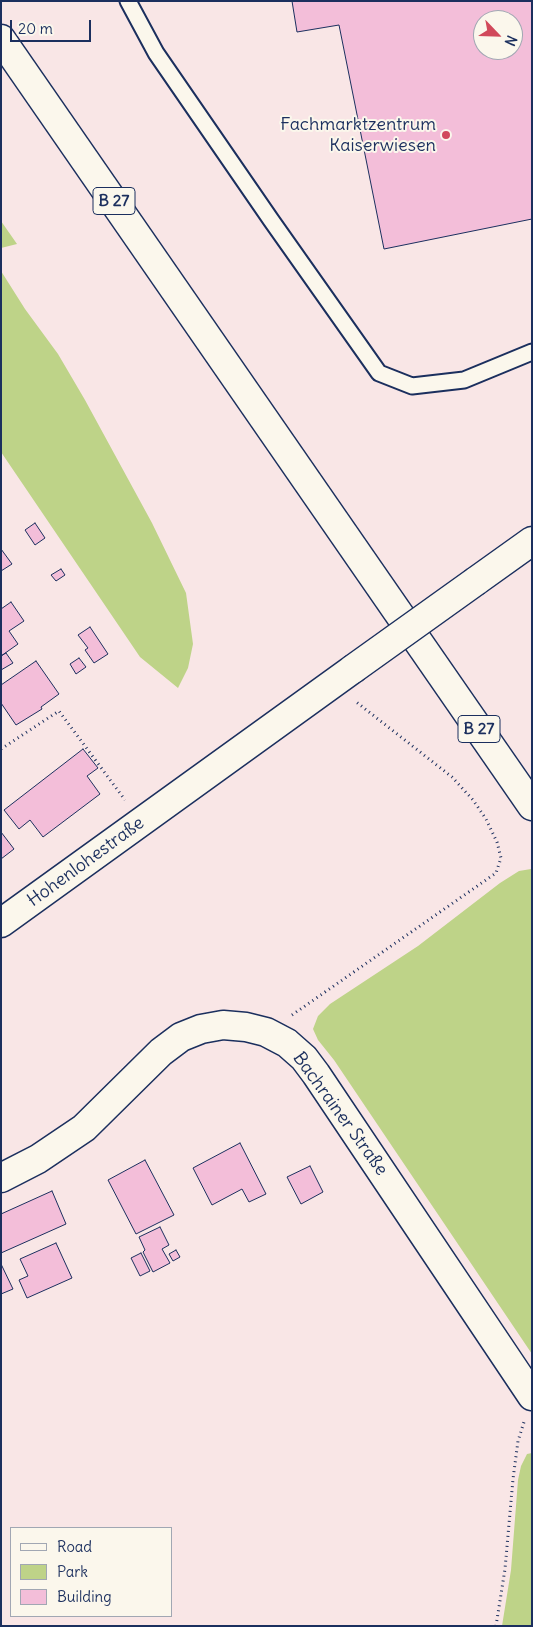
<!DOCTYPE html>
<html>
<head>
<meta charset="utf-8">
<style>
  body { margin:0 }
  #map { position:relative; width:533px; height:1627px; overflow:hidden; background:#f9e6e6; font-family:Delius,sans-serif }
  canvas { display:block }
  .frame { position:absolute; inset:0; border:2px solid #1b2f5e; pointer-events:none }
  .legend { position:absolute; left:10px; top:1527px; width:162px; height:90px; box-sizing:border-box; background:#fbf7ec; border:1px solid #a1a7b3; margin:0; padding:6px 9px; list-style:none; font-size:15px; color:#1b2f5e }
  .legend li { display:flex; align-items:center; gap:10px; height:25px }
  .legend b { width:25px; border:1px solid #a1a7b3 }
  .north { position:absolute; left:473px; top:10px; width:50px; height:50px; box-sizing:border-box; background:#fbf7ec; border:1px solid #a1a7b3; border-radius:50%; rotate:114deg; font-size:14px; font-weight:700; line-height:20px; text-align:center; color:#1b2f5e }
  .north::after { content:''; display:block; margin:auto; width:18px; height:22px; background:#d1495b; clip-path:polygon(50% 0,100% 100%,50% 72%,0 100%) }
  .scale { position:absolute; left:10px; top:20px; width:81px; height:22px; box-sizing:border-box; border:2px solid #1b2f5e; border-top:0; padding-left:6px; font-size:15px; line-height:18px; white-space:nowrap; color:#1b2f5e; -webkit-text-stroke:4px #fbf7ec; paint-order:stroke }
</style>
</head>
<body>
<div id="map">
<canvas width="533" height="1627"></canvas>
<div class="frame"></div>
<ul class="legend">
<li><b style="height:6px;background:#fbf7ec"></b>Road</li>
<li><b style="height:14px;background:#bed388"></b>Park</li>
<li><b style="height:14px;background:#f3bed9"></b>Building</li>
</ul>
<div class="north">N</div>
<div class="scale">20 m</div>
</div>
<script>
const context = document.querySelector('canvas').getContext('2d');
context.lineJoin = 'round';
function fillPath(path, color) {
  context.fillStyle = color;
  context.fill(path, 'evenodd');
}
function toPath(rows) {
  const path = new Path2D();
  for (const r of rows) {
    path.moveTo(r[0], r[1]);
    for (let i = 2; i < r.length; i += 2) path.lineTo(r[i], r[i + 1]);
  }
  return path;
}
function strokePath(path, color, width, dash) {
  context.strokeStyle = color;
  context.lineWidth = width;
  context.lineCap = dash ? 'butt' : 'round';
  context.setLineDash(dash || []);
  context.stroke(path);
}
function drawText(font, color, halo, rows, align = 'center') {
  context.font = font + ' Delius,sans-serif';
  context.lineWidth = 4;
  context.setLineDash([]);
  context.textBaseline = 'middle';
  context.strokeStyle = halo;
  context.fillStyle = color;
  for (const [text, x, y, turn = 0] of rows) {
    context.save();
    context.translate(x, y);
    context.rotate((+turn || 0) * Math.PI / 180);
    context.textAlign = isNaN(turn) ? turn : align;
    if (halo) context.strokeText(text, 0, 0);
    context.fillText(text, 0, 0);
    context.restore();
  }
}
const green = toPath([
  [1,221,17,244,1,248],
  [1,271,25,309,58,354,85,400,152,523,186,593,193,644,188,668,178,688,140,657,1,452],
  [531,869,532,870,532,1354,334,1060,318,1040,313,1029,318,1016,330,1004,418,946,500,883,519,871],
  [532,1453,532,1626,502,1626,511,1570,518,1480,521,1466,527,1454]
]);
const building = toPath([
  [292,1,532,1,532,219,384,249,339,25,297,32,292,1],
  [483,20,513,20,513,50,483,50,483,20],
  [35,523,45,538,35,545,25,530,35,523],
  [1,549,12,564,1,571,1,549],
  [61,569,65,575,56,581,51,575,61,569],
  [11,602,24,621,9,631,18,644,1,656,1,609,11,602],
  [90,627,108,654,94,663,85,650,88,648,78,635,90,627],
  [6,653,13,663,1,670,1,656,6,653],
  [79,658,86,667,76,674,70,664,79,658],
  [36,661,59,694,41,707,42,709,16,725,1,703,1,685,36,661],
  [83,749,98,768,87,776,100,794,43,837,30,820,19,829,4,810,83,749],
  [1,832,14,849,1,859,1,832],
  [240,1143,266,1194,249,1202,242,1189,212,1205,193,1168,240,1143],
  [145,1160,174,1215,136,1234,108,1180,145,1160],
  [310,1166,323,1192,301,1204,287,1177,310,1166],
  [52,1191,66,1224,1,1253,1,1214,52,1191],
  [160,1227,169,1245,162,1249,170,1263,153,1272,143,1252,145,1250,139,1237,160,1227],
  [56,1243,72,1278,27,1298,19,1280,28,1276,20,1259,56,1243],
  [176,1250,180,1257,173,1261,169,1254,176,1250],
  [141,1253,150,1271,140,1276,131,1258,141,1253],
  [1,1264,13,1289,1,1294,1,1264]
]);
const path = toPath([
  [1,749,59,711,125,800],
  [292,1015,496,873,501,858,497,842,486,819,473,800,452,777,355,701],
  [496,1626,505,1569,513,1479,518,1441,524,1422]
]);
const lane = toPath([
  [128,1,156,53,271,220,379,373,412,386,464,380,532,352]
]);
const secondary = toPath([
  [476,581,532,541],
  [1,923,353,669],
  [1,1178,38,1159,84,1128,161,1052,181,1037,201,1029,223,1025,246,1027,266,1032,287,1043,304,1058,316,1074,532,1396]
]);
const highway = toPath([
  [1,39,532,806]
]);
const secondaryBridge = toPath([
  [353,669,476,581]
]);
const markers = [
  [446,135,5,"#d1495b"]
];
const shields = [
  [114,201,42],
  [479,729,42]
];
const shieldNames = [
  ["B 27",114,201],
  ["B 27",479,729]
];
const poiNames = [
  ["Fachmarktzentrum",436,125],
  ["Kaiserwiesen",436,146]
];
const streetNames = [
  ["Hohenlohestraße",86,862,-36],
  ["Bachrainer Straße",340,1114,54]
];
fillPath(green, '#bed388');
fillPath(building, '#f3bed9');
strokePath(building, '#1b2f5e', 1);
strokePath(lane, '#1b2f5e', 19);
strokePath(secondary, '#1b2f5e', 31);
strokePath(highway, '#1b2f5e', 31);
strokePath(path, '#1b2f5e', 3, [1, 4]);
strokePath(lane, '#fbf7ec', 15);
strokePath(secondary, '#fbf7ec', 28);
strokePath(highway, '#fbf7ec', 28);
strokePath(secondaryBridge, '#1b2f5e', 31, []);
strokePath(secondaryBridge, '#fbf7ec', 28);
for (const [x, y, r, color] of markers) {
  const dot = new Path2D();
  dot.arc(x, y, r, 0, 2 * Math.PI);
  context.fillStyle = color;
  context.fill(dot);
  strokePath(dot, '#fbf7ec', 2);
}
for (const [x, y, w] of shields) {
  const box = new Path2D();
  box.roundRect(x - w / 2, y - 13.5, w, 27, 4);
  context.fillStyle = '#fbf7ec';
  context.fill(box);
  strokePath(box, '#1b2f5e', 1);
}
drawText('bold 16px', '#1b2f5e', null, shieldNames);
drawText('18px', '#1b2f5e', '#fbf7ec', poiNames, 'right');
drawText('18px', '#1b2f5e', '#fbf7ec', streetNames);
</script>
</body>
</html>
